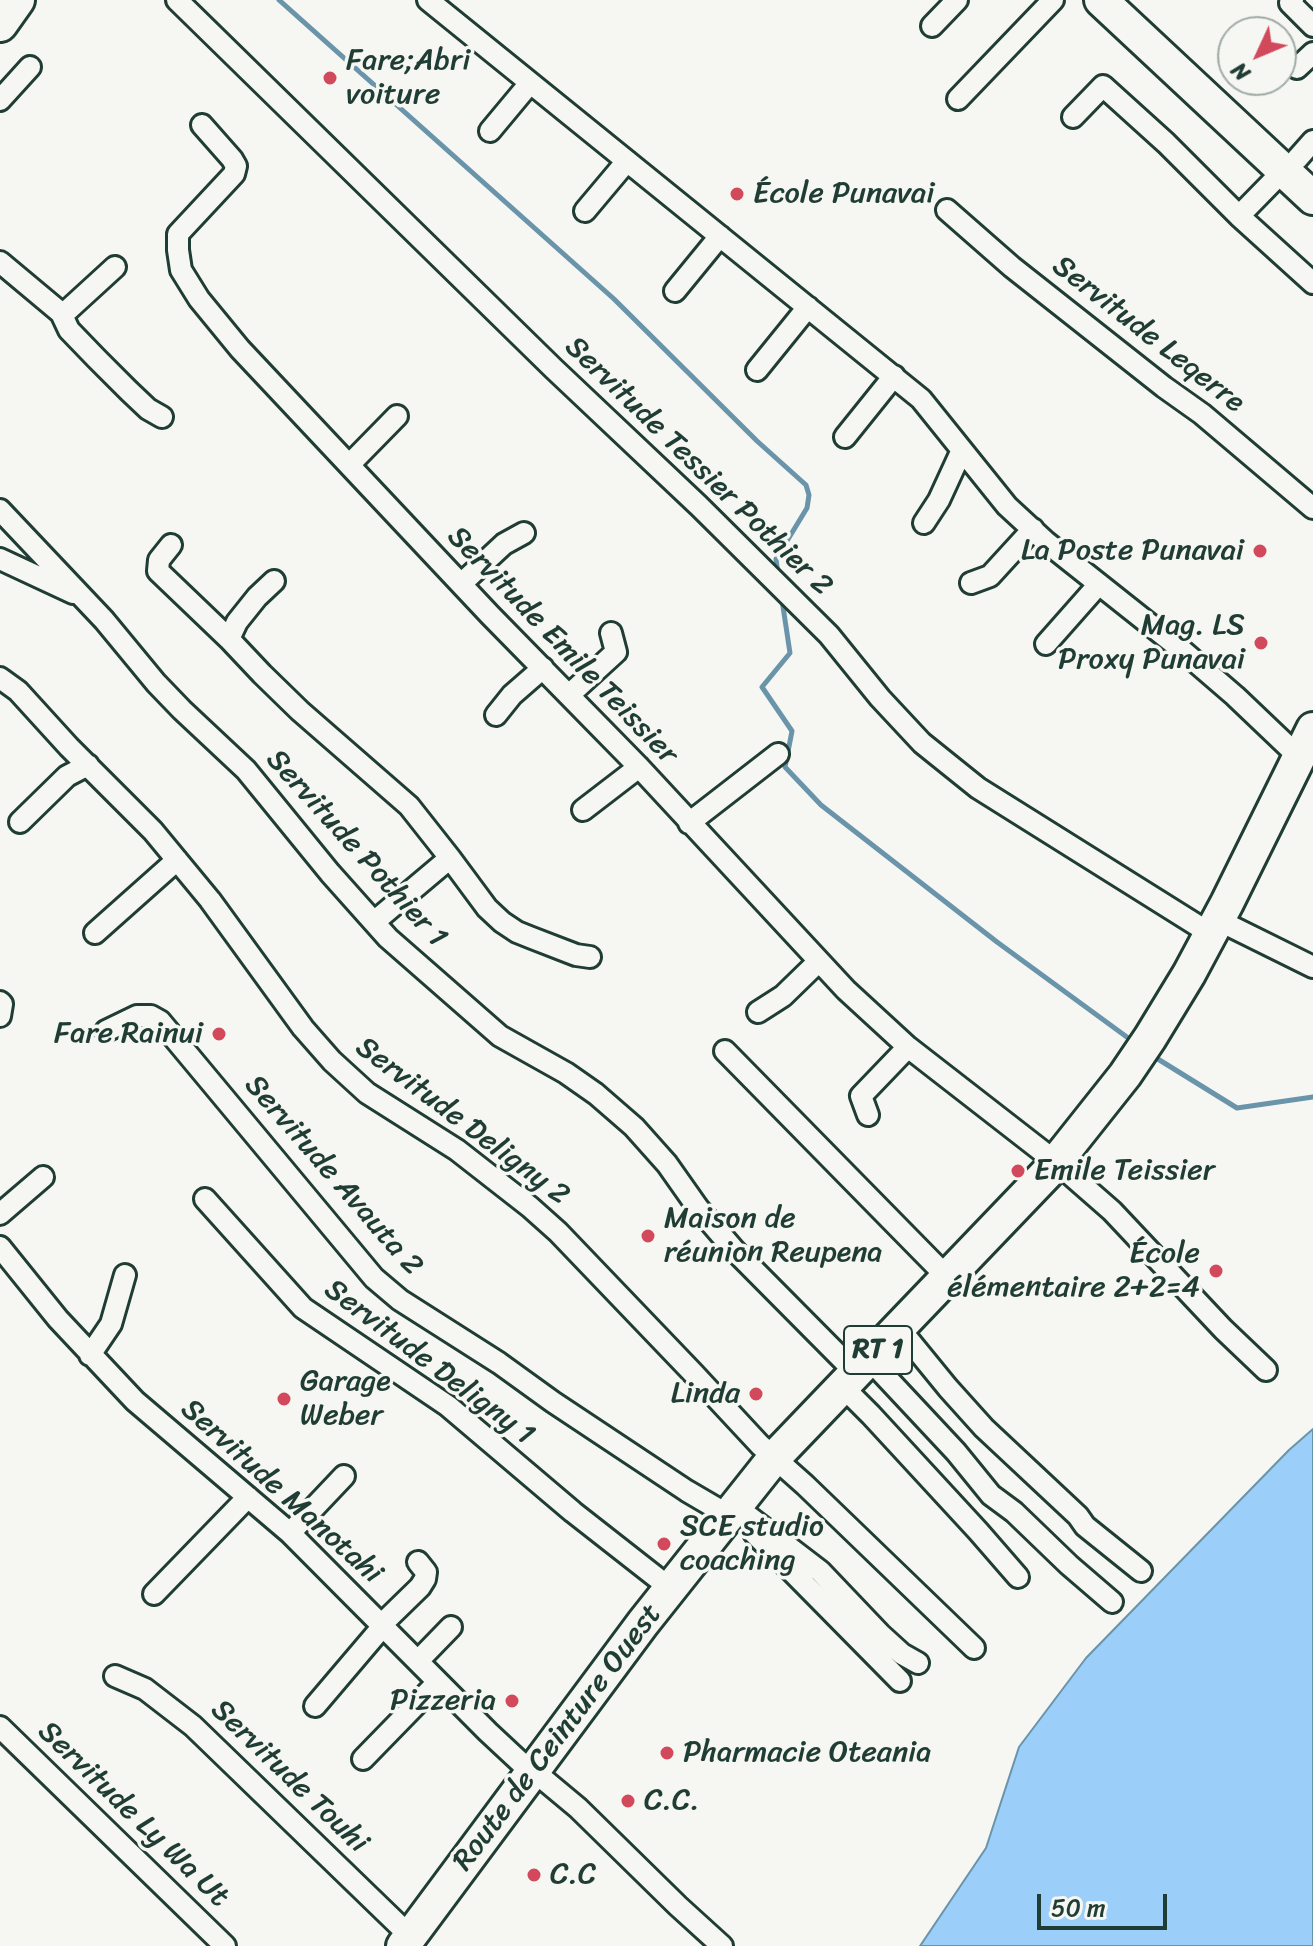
<!DOCTYPE html>
<html>
<head>
<meta charset="utf-8">
<style>
  body { margin:0 }
  #map { position:relative; width:1313px; height:1946px; overflow:hidden; background:#f6f6f2; font-family:Sriracha,sans-serif }
  canvas { display:block }
  .north { position:absolute; left:1217px; top:16px; width:80px; height:80px; box-sizing:border-box; background:#f6f6f2; border:2px solid #a0aca6; border-radius:50%; rotate:226deg; font-size:22px; font-weight:700; line-height:32px; text-align:center; color:#1f3d34 }
  .north::after { content:''; display:block; margin:auto; width:28px; height:36px; background:#d1495b; clip-path:polygon(50% 0,100% 100%,50% 72%,0 100%) }
  .scale { position:absolute; left:1037px; top:1894px; width:130px; height:36px; box-sizing:border-box; border:4px solid #1f3d34; border-top:0; padding-left:10px; font-size:24px; line-height:28px; white-space:nowrap; color:#1f3d34; -webkit-text-stroke:6px #f6f6f2; paint-order:stroke }
</style>
</head>
<body>
<div id="map">
<canvas width="1313" height="1946"></canvas>
<div class="north">N</div>
<div class="scale">50 m</div>
</div>
<script>
const context = document.querySelector('canvas').getContext('2d');
context.lineJoin = 'round';
function fillPath(path, color) {
  context.fillStyle = color;
  context.fill(path, 'evenodd');
}
function toPath(rows) {
  const path = new Path2D();
  for (const r of rows) {
    path.moveTo(r[0], r[1]);
    for (let i = 2; i < r.length; i += 2) path.lineTo(r[i], r[i + 1]);
  }
  return path;
}
function strokePath(path, color, width, dash) {
  context.strokeStyle = color;
  context.lineWidth = width;
  context.lineCap = dash ? 'butt' : 'round';
  context.setLineDash(dash || []);
  context.stroke(path);
}
function drawText(font, color, halo, rows, align = 'center') {
  context.font = font + ' Sriracha,sans-serif';
  context.lineWidth = 7;
  context.setLineDash([]);
  context.textBaseline = 'middle';
  context.strokeStyle = halo;
  context.fillStyle = color;
  for (const [text, x, y, turn = 0] of rows) {
    context.save();
    context.translate(x, y);
    context.rotate((+turn || 0) * Math.PI / 180);
    context.textAlign = isNaN(turn) ? turn : align;
    if (halo) context.strokeText(text, 0, 0);
    context.fillText(text, 0, 0);
    context.restore();
  }
}
const water = toPath([
  [1313,1429,1313,1946,920,1946,986,1848,1019,1747,1086,1658,1289,1450,1313,1429]
]);
const stream = toPath([
  [279,0,614,299,757,441,806,485,809,495,807,508,776,559,778,574],
  [782,600,790,653,762,687,792,731,785,767,821,805,997,942,1135,1043],
  [1153,1056,1237,1108,1313,1097]
]);
const minor = toPath([
  [177,0,554,369,699,506,829,635,880,698,922,743,978,788,1211,934],
  [428,0,921,399,1007,506,1046,542,1177,646,1235,696,1299,757],
  [1293,0,1290,3,1313,26],
  [932,26,957,0],
  [1297,68,1313,53],
  [958,99,1053,0],
  [0,100,30,67],
  [1073,117,1103,86,1166,143,1239,216,1283,171],
  [202,125,232,159,236,166,234,174,178,234,178,250,181,270,199,299,240,349,490,615,639,767,846,990,908,1047,1056,1162,1112,1211,1223,1329,1266,1370],
  [490,131,530,83],
  [1297,159,1313,141],
  [947,210,1012,267,1164,387,1202,414,1313,508],
  [585,211,627,161],
  [1239,216,1313,283],
  [0,262,61,313,69,330,97,359,129,391,148,409,162,417],
  [675,291,720,236],
  [61,313,68,310,115,267],
  [757,370,808,307],
  [845,437,894,376],
  [350,464,397,416],
  [0,510,104,620,156,683,182,710,246,770,330,873,388,938,500,1036,566,1073,596,1094,634,1127,667,1164,698,1208,735,1251,856,1373],
  [924,523,939,500,962,450],
  [171,545,159,560,158,571,229,639,262,674,300,711,409,806,450,858,374,922],
  [0,559,73,593],
  [971,583,990,576,1033,529],
  [461,584,504,544,524,533],
  [229,639,237,622,257,597,274,581],
  [1046,644,1099,584],
  [0,678,18,691,69,747,153,831,210,900,303,1028,332,1061,367,1093,457,1150,530,1207,558,1232,694,1374,760,1445,805,1485,974,1648],
  [569,695,616,652,611,633],
  [496,715,512,695,543,668],
  [583,810,639,767],
  [20,822,67,776,88,765],
  [689,823,778,754],
  [450,858,487,908,502,922,517,932,532,938,576,955,590,957],
  [1218,920,1313,967],
  [95,933,177,860],
  [0,1002,2,1004,0,1016],
  [758,1012,783,996,819,961],
  [106,1031,137,1016,151,1016,160,1021,374,1278,400,1300,499,1363,553,1402,687,1491,728,1515],
  [725,1051,948,1278],
  [868,1115,861,1096,908,1047],
  [205,1199,303,1308,448,1406,573,1512,670,1588],
  [0,1214,43,1177],
  [0,1247,58,1319,135,1401,290,1533,488,1732,532,1773,542,1778,578,1808,678,1906,722,1946],
  [899,1328,948,1388,984,1428,1078,1516,1085,1526,1141,1571],
  [90,1355,111,1324,125,1275],
  [869,1359,956,1452,991,1495,1014,1512,1069,1565,1112,1602],
  [843,1387,871,1415,978,1531,1018,1577],
  [735,1506,820,1571,880,1634,902,1654,918,1663],
  [290,1533,344,1476],
  [754,1533,900,1681],
  [154,1594,248,1497],
  [381,1625,420,1587,425,1579,426,1572,418,1562],
  [418,1661,451,1627],
  [115,1676,145,1689,193,1726,410,1936],
  [315,1706,383,1626],
  [0,1727,225,1946],
  [363,1759,438,1682]
]);
const primary = toPath([
  [1101,0,1313,198],
  [403,1946,643,1623,774,1458,1048,1172,1125,1075,1150,1038,1189,974,1227,903,1313,729]
]);
const trunk = toPath([
  [0,24,17,0]
]);
const markers = [
  [330,78,8,"#d1495b"],
  [737,194,8,"#d1495b"],
  [1260,551,8,"#d1495b"],
  [1261,643,8,"#d1495b"],
  [219,1034,8,"#d1495b"],
  [1018,1171,8,"#d1495b"],
  [648,1236,8,"#d1495b"],
  [1216,1271,8,"#d1495b"],
  [756,1394,8,"#d1495b"],
  [284,1399,8,"#d1495b"],
  [664,1544,8,"#d1495b"],
  [512,1701,8,"#d1495b"],
  [667,1753,8,"#d1495b"],
  [628,1801,8,"#d1495b"],
  [534,1875,8,"#d1495b"]
];
const shields = [
  [878,1350,68]
];
const shieldNames = [
  ["RT 1",878,1350]
];
const poiNames = [
  ["Fare;Abri",346,61],
  ["voiture",346,95],
  ["École Punavai",753,194],
  ["La Poste Punavai",1244,551,"right"],
  ["Mag. LS",1245,626,"right"],
  ["Proxy Punavai",1245,660,"right"],
  ["Fare Rainui",203,1034,"right"],
  ["Emile Teissier",1034,1171],
  ["Maison de",664,1219],
  ["réunion Reupena",664,1253],
  ["École",1200,1254,"right"],
  ["élémentaire 2+2=4",1200,1288,"right"],
  ["Garage",300,1382],
  ["Weber",300,1416],
  ["Linda",740,1394,"right"],
  ["SCE studio",680,1527],
  ["coaching",680,1561],
  ["Pizzeria",496,1701,"right"],
  ["Pharmacie Oteania",683,1753],
  ["C.C.",644,1801],
  ["C.C",550,1875]
];
const streetNames = [
  ["Servitude Leqerre",1148,335,38],
  ["Servitude Tessier Pothier 2",698,467,44],
  ["Servitude Emile Teissier",562,646,46],
  ["Servitude Pothier 1",356,849,48],
  ["Servitude Deligny 2",462,1122,37],
  ["Servitude Avauta 2",333,1176,49],
  ["Servitude Deligny 1",429,1363,37],
  ["Servitude Manotahi",281,1492,42],
  ["Route de Ceinture Ouest",558,1738,-53],
  ["Servitude Touhi",289,1777,44],
  ["Servitude Ly Wa Ut",133,1815,44]
];
fillPath(water, '#9bcef8');
strokePath(water, '#6994aa', 2);
strokePath(stream, '#6994aa', 5);
strokePath(minor, '#1f3d34', 26);
strokePath(primary, '#1f3d34', 38);
strokePath(trunk, '#1f3d34', 40);
strokePath(minor, '#f6f6f2', 20);
strokePath(primary, '#f6f6f2', 32);
strokePath(trunk, '#f6f6f2', 34);
for (const [x, y, r, color] of markers) {
  const dot = new Path2D();
  dot.arc(x, y, r, 0, 2 * Math.PI);
  context.fillStyle = color;
  context.fill(dot);
  strokePath(dot, '#f6f6f2', 3);
}
for (const [x, y, w] of shields) {
  const box = new Path2D();
  box.roundRect(x - w / 2, y - 24, w, 48, 6);
  context.fillStyle = '#f6f6f2';
  context.fill(box);
  strokePath(box, '#1f3d34', 2);
}
drawText('bold 28px', '#1f3d34', null, shieldNames);
drawText('30px', '#1f3d34', '#f6f6f2', poiNames, 'left');
drawText('30px', '#1f3d34', '#f6f6f2', streetNames);
</script>
</body>
</html>
